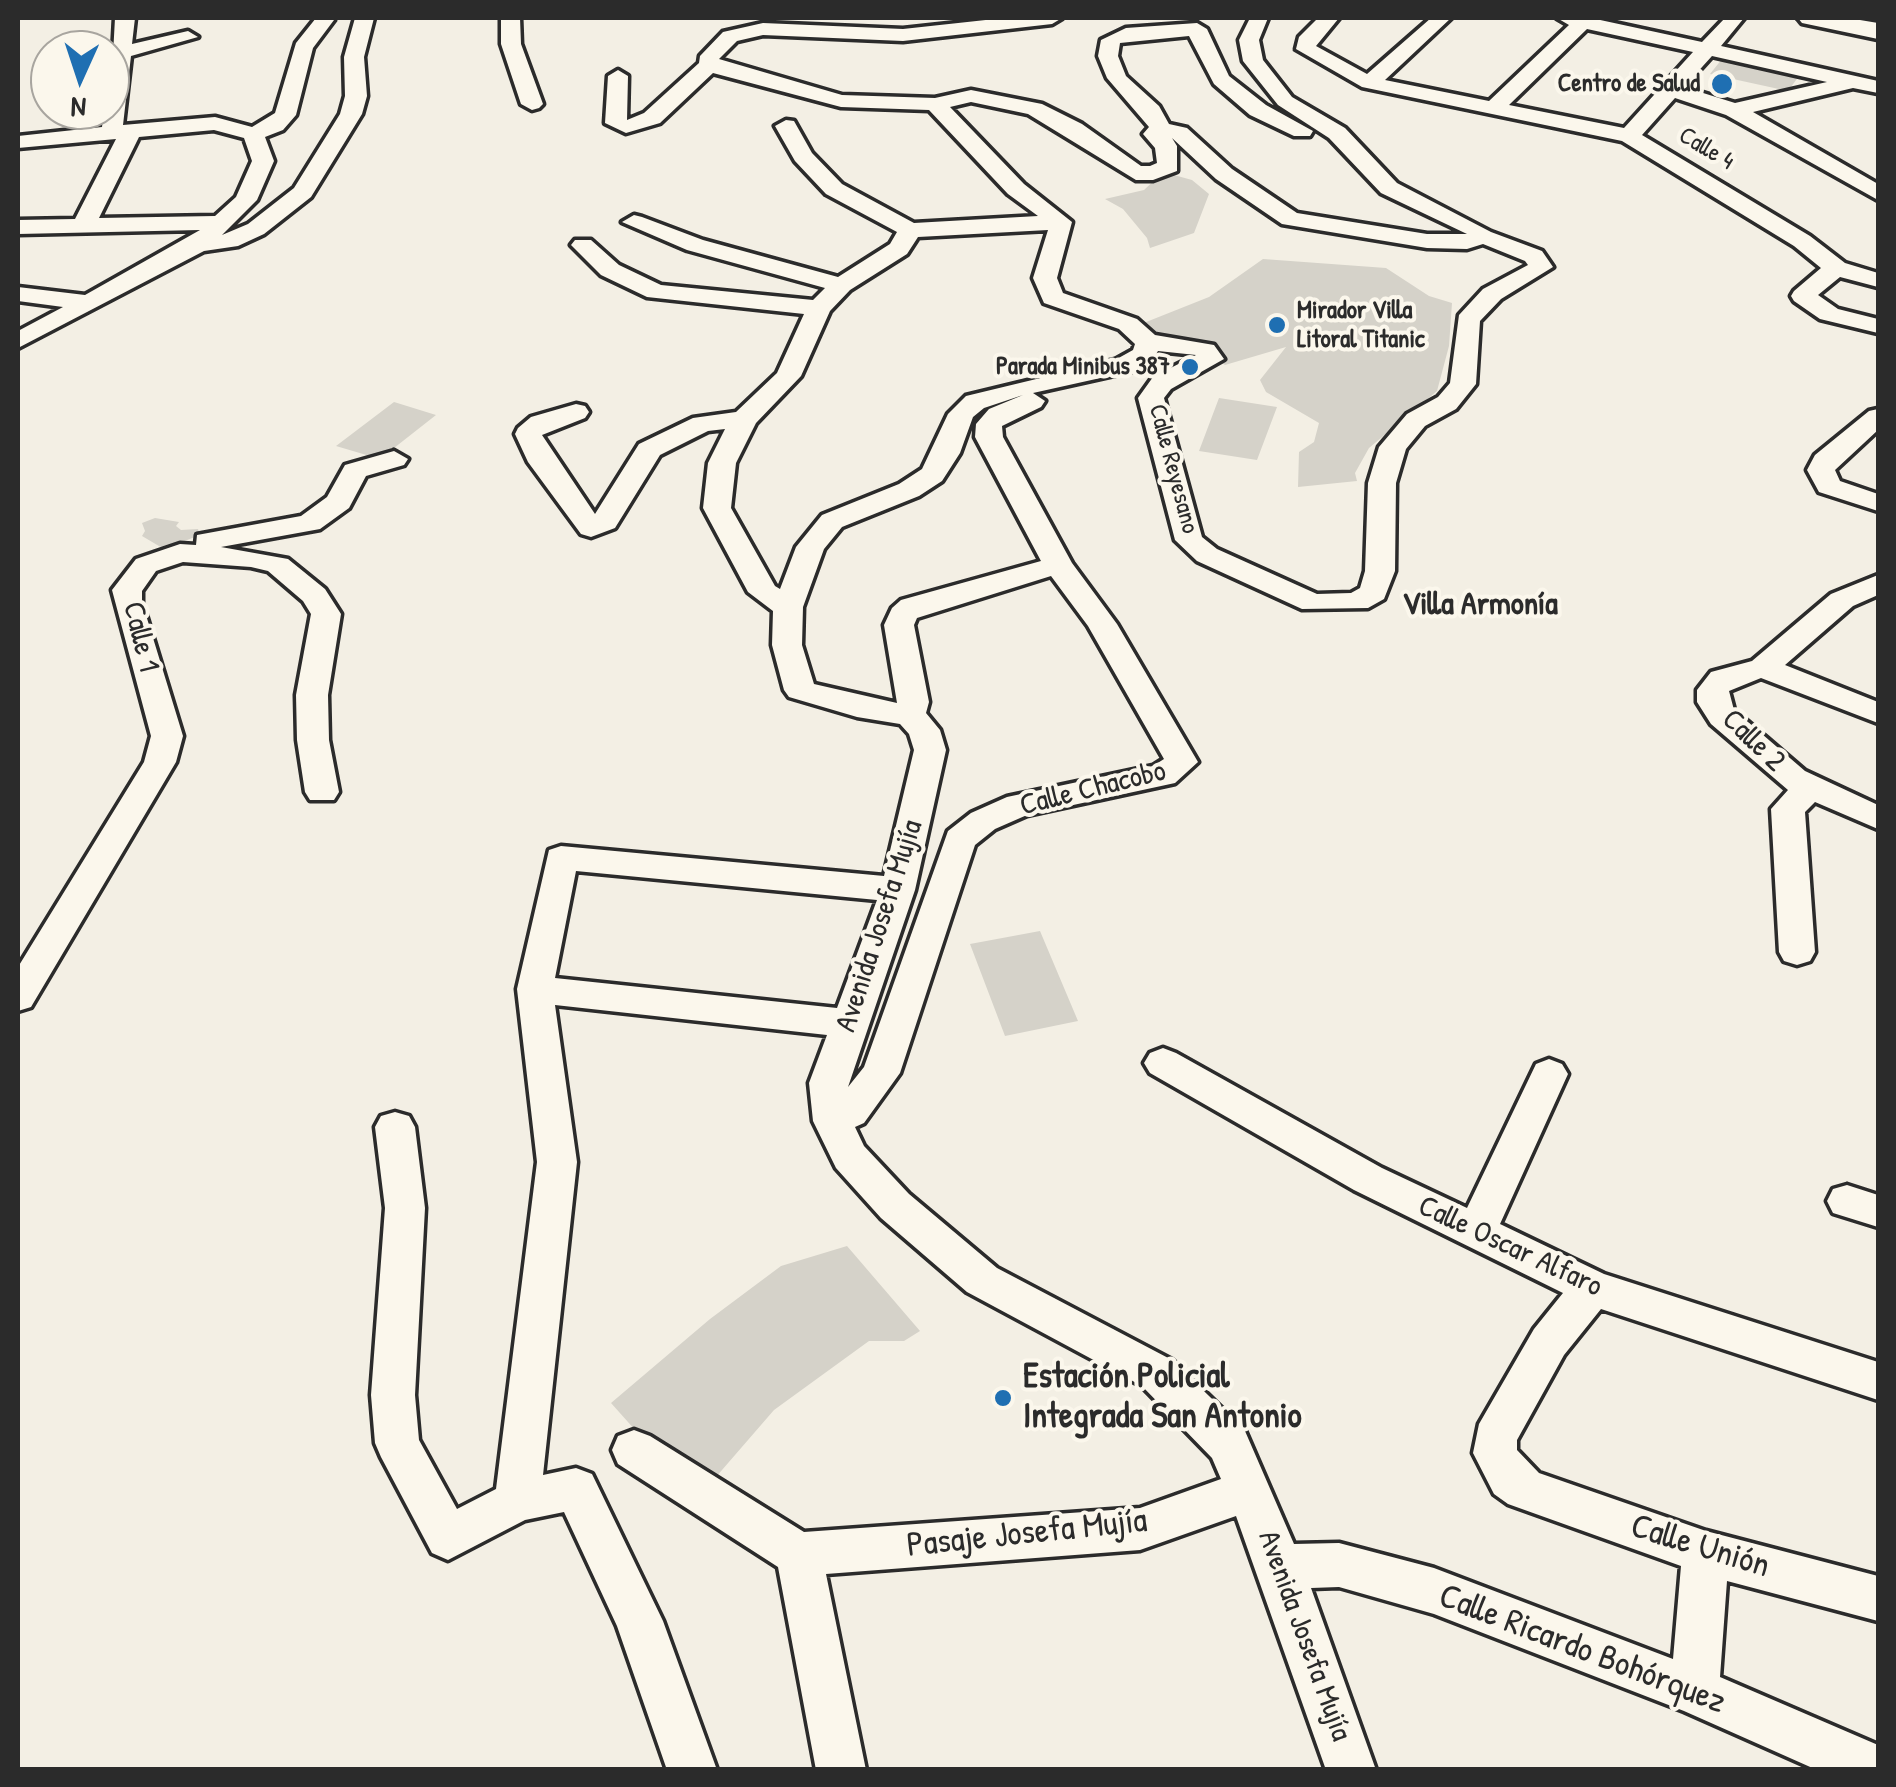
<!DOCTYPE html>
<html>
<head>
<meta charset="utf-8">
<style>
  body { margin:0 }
  #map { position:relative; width:1896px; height:1787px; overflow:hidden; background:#f3efe4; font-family:"Patrick Hand",sans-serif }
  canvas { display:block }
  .frame { position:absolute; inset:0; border:20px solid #2b2b2b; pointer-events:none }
  .north { position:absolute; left:30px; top:30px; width:100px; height:100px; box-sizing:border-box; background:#fbf7ec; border:2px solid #a8a59f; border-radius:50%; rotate:183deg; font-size:28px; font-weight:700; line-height:40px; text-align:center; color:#2b2b2b }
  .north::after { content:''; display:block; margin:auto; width:35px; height:45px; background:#1f6fb2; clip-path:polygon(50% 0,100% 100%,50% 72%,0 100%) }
</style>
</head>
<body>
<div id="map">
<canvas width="1896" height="1787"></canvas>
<div class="frame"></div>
<div class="north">N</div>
</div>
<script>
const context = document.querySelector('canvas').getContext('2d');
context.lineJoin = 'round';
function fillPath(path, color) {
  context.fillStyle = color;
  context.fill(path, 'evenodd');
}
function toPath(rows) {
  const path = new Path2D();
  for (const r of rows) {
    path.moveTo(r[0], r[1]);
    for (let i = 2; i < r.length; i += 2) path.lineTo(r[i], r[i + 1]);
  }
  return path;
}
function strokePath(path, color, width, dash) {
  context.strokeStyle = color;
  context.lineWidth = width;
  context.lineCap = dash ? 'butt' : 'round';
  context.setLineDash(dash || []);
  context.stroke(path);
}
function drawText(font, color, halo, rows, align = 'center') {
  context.font = font + ' "Patrick Hand",sans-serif';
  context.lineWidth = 8;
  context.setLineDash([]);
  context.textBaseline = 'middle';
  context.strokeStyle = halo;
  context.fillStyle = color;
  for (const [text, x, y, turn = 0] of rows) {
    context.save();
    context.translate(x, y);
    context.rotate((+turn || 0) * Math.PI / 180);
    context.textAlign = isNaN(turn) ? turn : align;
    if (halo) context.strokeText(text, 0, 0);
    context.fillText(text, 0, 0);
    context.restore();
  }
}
const green = toPath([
  [1722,59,1799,76,1788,91,1710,74],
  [1163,172,1192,180,1209,194,1194,233,1150,248,1147,238,1123,209,1105,199,1144,190],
  [1263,259,1386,268,1429,296,1452,303,1449,346,1437,391,1369,448,1355,473,1357,481,1298,487,1299,452,1314,442,1319,423,1266,392,1260,380,1286,347,1225,365,1187,338,1161,334,1150,338,1126,330,1209,297],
  [1219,398,1277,407,1257,460,1199,451],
  [394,402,436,415,380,459,336,446],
  [155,518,179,522,176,526,181,530,198,529,200,535,164,549,142,536,145,531,142,523],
  [1040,931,1078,1021,1005,1036,970,944],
  [847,1246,920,1331,904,1341,869,1341,774,1410,709,1485,653,1450,611,1403,710,1319,781,1266]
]);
const minor = toPath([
  [115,18,135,18,132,44,188,31,198,37,131,56,123,125,215,117,252,127,275,113,296,43,316,18,334,20,313,48,296,115,283,130,265,137,274,161,257,200,222,235,248,224,294,188,340,114,345,96,344,57,355,18,374,18,364,57,367,96,362,114,311,197,264,234,238,246,204,251,18,348,18,331,63,307,18,301,18,287,85,295,200,230,18,234,18,220,75,219,116,139,18,148,18,136,102,127,104,110,110,110,115,18],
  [214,130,244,138,252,161,236,197,215,216,99,218,139,137,214,130],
  [501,18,520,18,521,44,543,104,539,108,532,110,521,104,501,44,501,18],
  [1004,18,1062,18,1052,24,903,41,763,35,737,41,719,59,842,95,935,98,971,90,1042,104,1082,124,1141,166,1150,166,1157,163,1155,148,1143,134,1149,127,1107,78,1098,56,1101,40,1126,28,1197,23,1207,29,1229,76,1266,105,1313,131,1310,136,1294,136,1250,115,1214,84,1189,36,1120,43,1118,56,1126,76,1159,106,1169,124,1187,128,1232,169,1297,213,1427,234,1467,234,1381,193,1329,138,1278,105,1243,61,1239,40,1250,18,1268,18,1259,40,1263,60,1292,97,1345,128,1397,183,1491,232,1542,251,1553,267,1501,299,1480,321,1476,384,1456,409,1425,426,1406,449,1396,483,1395,571,1384,599,1368,608,1302,609,1197,561,1175,540,1138,398,1153,377,1196,355,1158,351,1153,359,1132,371,1033,393,1045,401,1041,407,1002,426,1003,437,1072,563,1117,624,1198,762,1175,783,1027,815,995,829,975,845,900,1073,864,1123,855,1127,864,1146,909,1194,997,1268,1172,1360,1245,1431,1294,1544,1339,1543,1434,1568,1673,1659,1681,1566,1508,1504,1494,1494,1473,1453,1479,1424,1534,1329,1563,1293,1354,1190,1150,1073,1144,1063,1150,1053,1163,1048,1176,1053,1382,1168,1467,1208,1536,1064,1549,1059,1562,1064,1568,1074,1500,1224,1604,1274,1878,1362,1878,1400,1601,1309,1564,1355,1517,1440,1517,1450,1539,1473,1706,1531,1878,1576,1878,1621,1727,1581,1720,1677,1878,1745,1878,1770,1817,1770,1684,1711,1434,1614,1339,1587,1311,1588,1376,1770,1326,1770,1236,1516,1140,1550,826,1574,866,1770,816,1770,778,1567,618,1464,612,1450,618,1436,634,1430,650,1436,804,1532,1140,1508,1221,1479,1212,1458,1142,1386,967,1292,881,1218,836,1168,813,1121,809,1083,827,1035,555,1005,577,1162,543,1475,576,1468,592,1474,663,1621,717,1770,667,1770,617,1626,564,1512,525,1520,448,1560,432,1553,381,1457,375,1443,371,1395,385,1208,375,1127,381,1116,395,1112,409,1116,415,1127,425,1208,415,1395,419,1440,457,1509,496,1489,537,1162,517,989,549,850,561,846,884,876,914,750,909,734,900,724,857,717,789,697,784,690,772,645,773,611,748,592,703,508,708,463,725,429,708,431,660,455,615,528,591,537,581,534,528,462,515,434,518,428,531,417,576,404,585,406,589,412,585,418,542,435,595,514,639,444,693,418,736,412,777,373,804,314,647,297,601,275,571,245,575,240,591,240,619,265,661,285,813,300,825,288,687,250,622,222,634,215,642,217,703,240,838,277,890,244,897,232,826,194,795,161,775,126,786,120,794,121,812,153,842,184,914,223,1038,216,1008,194,929,110,841,107,713,73,660,123,626,133,605,123,608,76,618,70,628,76,627,120,644,113,699,63,700,56,723,32,763,23,903,29,1004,18],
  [971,102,1028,114,1136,180,1153,180,1177,171,1177,146,1172,138,1216,179,1282,224,1427,248,1467,249,1483,244,1525,261,1528,265,1483,289,1459,315,1450,383,1438,397,1407,414,1379,447,1368,483,1365,571,1360,588,1351,593,1317,594,1217,549,1202,537,1164,398,1171,389,1224,359,1214,345,1155,335,1137,319,1063,293,1057,278,1072,222,1024,184,950,107,971,102],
  [1048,230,1033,278,1044,303,1119,329,1135,344,1133,350,1115,360,966,396,948,414,922,469,899,484,822,515,796,547,780,589,775,586,731,508,736,463,756,423,801,376,830,311,850,290,907,254,918,237,1048,230],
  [1023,395,989,409,976,424,975,437,1041,561,901,600,892,608,884,625,897,703,814,684,802,645,803,607,824,549,842,527,919,496,942,481,960,453,973,417,984,408,1023,395],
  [1051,576,1088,626,1164,759,1153,766,1007,797,971,813,948,831,864,1067,848,1087,915,890,946,750,940,730,926,713,929,702,914,625,917,618,1051,576],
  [576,871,877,900,837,1008,555,978,576,871],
  [1318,18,1339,18,1316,46,1367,74,1431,18,1451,18,1385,80,1489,101,1569,25,1557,18,1591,18,1702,42,1725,18,1744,18,1721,46,1878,81,1878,93,1853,88,1753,112,1878,184,1878,200,1726,115,1675,98,1642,135,1810,236,1845,263,1878,273,1878,287,1840,277,1818,295,1838,309,1878,319,1878,333,1820,319,1794,301,1791,296,1794,291,1821,268,1794,246,1622,141,1362,87,1296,49,1299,37,1318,18],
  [1587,29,1693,52,1624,128,1509,105,1587,29],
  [1712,56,1827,82,1735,103,1684,87,1712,56],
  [1878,409,1878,430,1835,470,1840,481,1878,494,1878,511,1819,492,1807,470,1815,455,1869,411,1878,409],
  [394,451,408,459,404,465,366,476,349,508,320,529,221,547,288,559,325,589,341,614,328,695,329,740,339,792,334,800,310,800,305,792,297,740,296,695,311,614,303,601,268,571,251,567,183,562,156,571,142,591,142,602,183,736,176,762,31,1007,18,1011,18,967,144,762,151,736,112,590,136,559,180,544,196,545,197,535,301,516,327,497,345,465,394,451],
  [1878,575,1878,595,1853,606,1785,665,1878,702,1878,723,1761,678,1729,691,1734,710,1805,771,1878,805,1878,829,1815,802,1805,812,1815,952,1810,961,1797,965,1784,961,1779,952,1771,809,1788,790,1711,724,1697,702,1697,690,1711,672,1752,661,1831,594,1878,575],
  [1847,1185,1878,1195,1878,1227,1833,1213,1827,1201,1833,1189,1847,1185]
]);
const major = toPath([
  [1798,18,1848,18,1878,23,1878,39,1802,23,1798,18]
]);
const markers = [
  [1722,84,12,"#1f6fb2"],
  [1277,325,10,"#1f6fb2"],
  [1190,367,10,"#1f6fb2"],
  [1003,1398,10,"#1f6fb2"]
];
const farPoinames = [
  ["Centro de Salud",1700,84],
  ["Mirador Villa",1297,311,"left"],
  ["Litoral Titanic",1297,340,"left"],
  ["Parada Minibus 387",1170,367]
];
const farStreetnames = [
  ["Calle 4",1706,149,31],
  ["Calle Reyesano",1173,469,75]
];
const streetNames = [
  ["Calle 1",140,637,76],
  ["Calle 2",1753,741,44],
  ["Calle Chacobo",1093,789,-14],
  ["Avenida Josefa Mujía",880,926,-72],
  ["Calle Oscar Alfaro",1510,1247,25],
  ["Avenida Josefa Mujía",1304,1636,70]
];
const neighbourhoodNames = [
  ["Villa Armonía",1480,605]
];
const nearPoinames = [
  ["Estación Policial",1023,1378],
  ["Integrada San Antonio",1023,1418]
];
const nearStreetnames = [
  ["Pasaje Josefa Mujía",1027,1534,-6],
  ["Calle Unión",1700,1547,17],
  ["Calle Ricardo Bohórquez",1582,1650,21]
];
fillPath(green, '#d5d2c9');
strokePath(minor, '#2b2b2b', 7);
strokePath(major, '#2b2b2b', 7);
fillPath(minor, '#fbf7ec');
fillPath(major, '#fbf7ec');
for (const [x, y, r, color] of markers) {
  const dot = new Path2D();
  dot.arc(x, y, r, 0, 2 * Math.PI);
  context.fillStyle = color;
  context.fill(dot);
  strokePath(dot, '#fbf7ec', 4);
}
drawText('bold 25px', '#2b2b2b', '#fbf7ec', farPoinames, 'right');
drawText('25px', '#2b2b2b', '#fbf7ec', farStreetnames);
drawText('30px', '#2b2b2b', '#fbf7ec', streetNames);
drawText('bold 32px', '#2b2b2b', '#fbf7ec', neighbourhoodNames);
drawText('bold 35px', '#2b2b2b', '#fbf7ec', nearPoinames, 'left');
drawText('35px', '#2b2b2b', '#fbf7ec', nearStreetnames);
</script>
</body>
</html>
